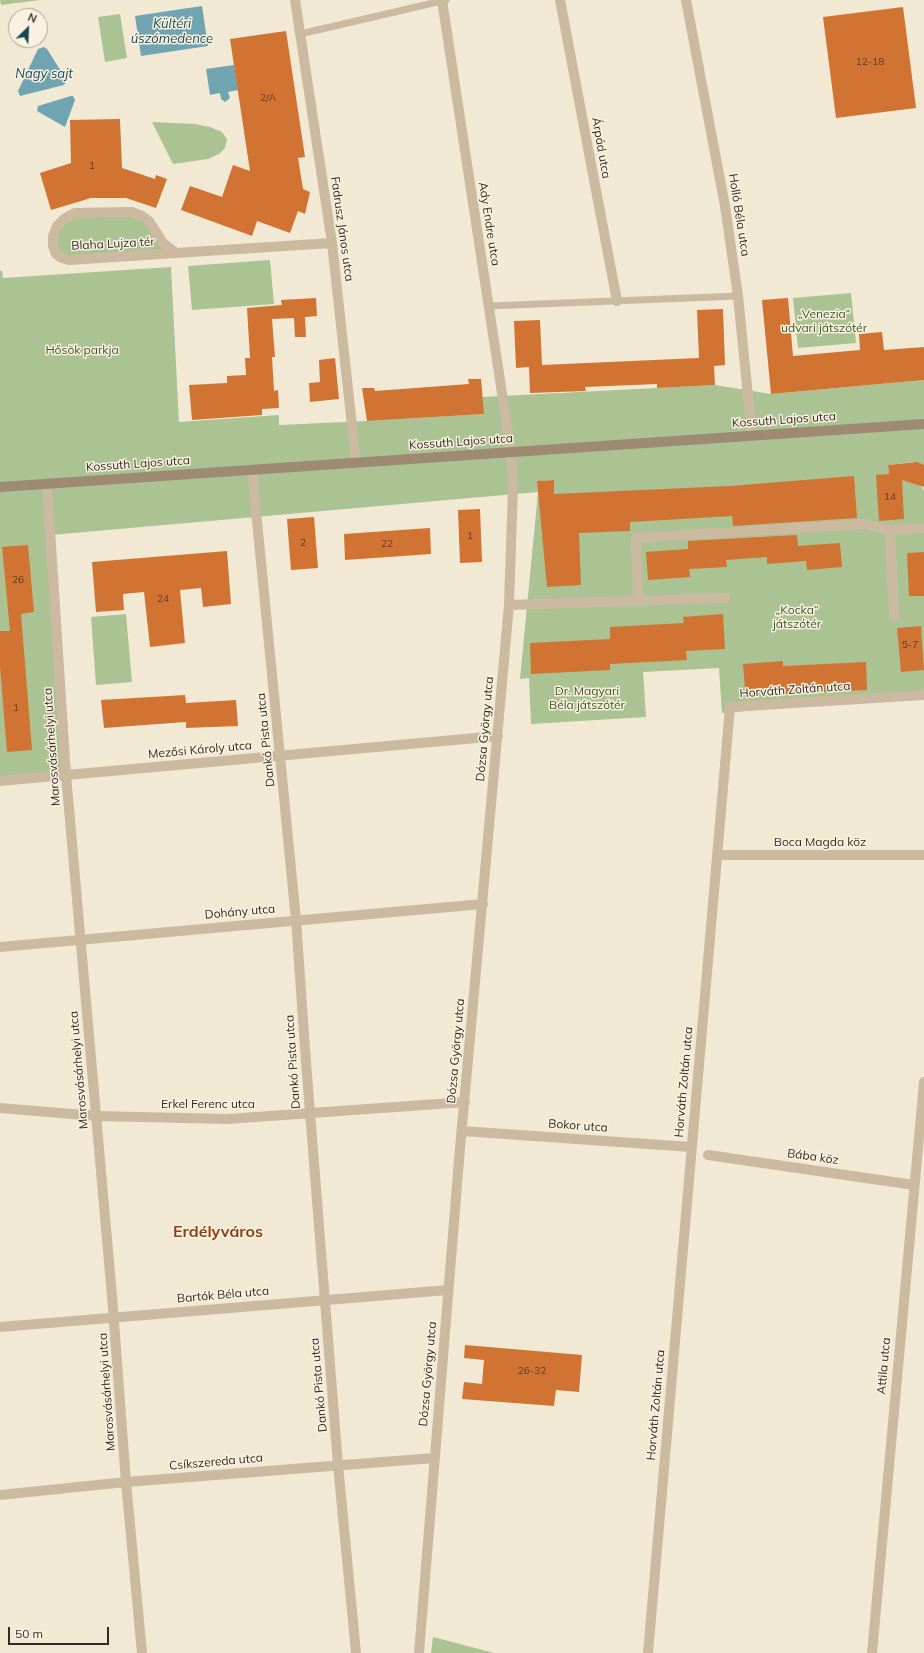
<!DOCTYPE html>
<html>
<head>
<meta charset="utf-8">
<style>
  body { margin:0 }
  #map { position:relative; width:924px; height:1653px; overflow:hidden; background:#f2e9d4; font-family:Mulish,sans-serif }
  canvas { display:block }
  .north { position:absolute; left:8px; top:8px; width:40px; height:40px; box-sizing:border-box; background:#faf2e0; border:1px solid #aba294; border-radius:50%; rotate:24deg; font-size:11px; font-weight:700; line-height:16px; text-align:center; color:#342b23 }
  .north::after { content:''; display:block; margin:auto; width:14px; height:18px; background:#164958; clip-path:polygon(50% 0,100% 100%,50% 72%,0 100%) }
  .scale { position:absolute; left:8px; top:1627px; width:101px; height:18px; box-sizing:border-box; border:2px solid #342b23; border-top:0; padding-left:5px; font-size:12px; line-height:14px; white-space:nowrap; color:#342b23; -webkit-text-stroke:3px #faf2e0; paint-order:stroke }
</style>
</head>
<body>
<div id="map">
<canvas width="924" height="1653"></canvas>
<div class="north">N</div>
<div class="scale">50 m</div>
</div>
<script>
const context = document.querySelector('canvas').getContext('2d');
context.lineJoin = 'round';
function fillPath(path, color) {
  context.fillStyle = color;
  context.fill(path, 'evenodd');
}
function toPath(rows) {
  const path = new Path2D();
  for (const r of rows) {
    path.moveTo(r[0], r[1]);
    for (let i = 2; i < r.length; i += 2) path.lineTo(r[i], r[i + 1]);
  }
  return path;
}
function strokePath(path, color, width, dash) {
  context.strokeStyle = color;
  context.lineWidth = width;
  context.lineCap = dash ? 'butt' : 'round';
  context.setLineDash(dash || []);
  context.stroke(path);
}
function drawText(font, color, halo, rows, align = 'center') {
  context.font = font + ' Mulish,sans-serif';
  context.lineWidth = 3;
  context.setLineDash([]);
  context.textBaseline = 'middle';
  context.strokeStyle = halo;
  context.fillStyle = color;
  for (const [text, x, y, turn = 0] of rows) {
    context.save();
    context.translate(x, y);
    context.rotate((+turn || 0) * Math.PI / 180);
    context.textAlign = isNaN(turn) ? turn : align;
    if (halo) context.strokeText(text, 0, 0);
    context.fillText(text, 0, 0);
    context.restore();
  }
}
const green = toPath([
  [0,0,40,0,1,5],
  [120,14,127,58,105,62,98,17],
  [152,122,195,124,210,127,222,132,227,139,225,148,219,154,208,159,173,164],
  [75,213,142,216,169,249,62,258,53,236],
  [270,260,274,304,192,310,188,266],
  [171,267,179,422,279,415,279,425,367,421,483,414,482,397,715,385,771,394,924,380,924,465,919,477,920,486,922,487,924,491,924,696,722,713,719,668,643,672,646,717,531,724,529,678,520,679,538,492,51,535,66,775,0,780,0,271,2,271,3,278],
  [914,462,915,472,889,474,888,465],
  [554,480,554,494,538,481],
  [851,293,856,343,798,348,793,298],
  [126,614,132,682,96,685,91,617],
  [433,1637,494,1653,431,1653]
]);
const water = toPath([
  [202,6,208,46,141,56,135,16],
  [44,47,47,49,64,76,66,82,64,85,20,96,18,91,38,49],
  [234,65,238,90,228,92,230,98,225,102,221,99,220,93,210,95,206,69],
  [71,96,73,96,75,100,65,127,37,111,38,106]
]);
const building = toPath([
  [903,7,916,108,836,118,823,17],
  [286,31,305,157,298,158,303,189,310,192,305,214,298,211,290,233,257,221,252,236,181,210,190,186,222,197,233,165,250,171,230,39],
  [120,119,122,168,155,179,156,175,167,179,156,208,126,198,91,198,51,210,40,173,71,163,70,120],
  [316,298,317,316,305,317,306,337,295,337,294,318,272,319,275,357,272,357,274,391,278,390,279,408,262,409,262,415,192,420,189,385,227,383,227,376,246,375,245,358,250,358,247,308,282,305,281,300],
  [788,298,793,356,860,350,859,334,882,332,884,350,924,347,924,380,771,394,762,300],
  [723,309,725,365,714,366,715,385,657,388,657,384,585,387,586,391,530,393,529,367,516,368,514,321,540,320,542,365,699,358,697,310],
  [335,358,339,399,310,402,309,383,320,382,319,360],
  [468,379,481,379,484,414,367,421,362,388,374,388,375,391,469,384],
  [917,462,924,465,924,487,902,480,904,519,879,521,876,475,889,474,888,465],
  [854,476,857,518,733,526,732,516,630,522,630,531,579,533,581,585,547,587,537,481,554,480,554,494,730,486],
  [480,509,482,562,460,563,458,510],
  [314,517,318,568,291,570,287,519],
  [430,528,431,554,345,560,344,534],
  [797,535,798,546,840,543,842,567,807,570,806,561,767,564,767,557,726,560,727,567,689,569,690,577,648,580,646,552,688,549,688,541],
  [28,545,34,612,21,614,32,750,7,752,0,666,0,631,10,631,2,547],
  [227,551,231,604,203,607,201,588,180,590,185,643,150,647,144,592,123,594,124,610,96,612,92,562],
  [924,552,924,596,909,596,907,553],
  [723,614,725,649,686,651,687,660,610,664,610,670,531,674,530,643,610,639,610,627,684,623,683,617],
  [921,626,924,670,901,672,897,628],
  [783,661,783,666,866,662,867,690,785,694,785,687,745,689,743,664],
  [185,695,186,703,236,700,238,726,186,728,186,722,104,728,101,700],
  [465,1345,582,1355,579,1392,556,1390,554,1406,462,1399,464,1382,482,1384,484,1360,464,1358]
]);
const lane = toPath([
  [300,34,446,0],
  [489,306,738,296]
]);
const street = toPath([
  [295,0,332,243,356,462],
  [560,0,617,301],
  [686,0,725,206,738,296,752,436],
  [132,212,142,216,149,221,163,243,176,253,69,260,62,258,56,254,53,246,53,236,57,226,64,219,75,213,132,212],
  [176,253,332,243],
  [252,470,296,920,306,1062,338,1465,356,1653],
  [47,484,66,775,112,1296,126,1482,142,1653],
  [890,530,894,617],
  [638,601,636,538,865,524,890,530,924,528],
  [509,605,725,598],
  [0,781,498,736],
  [717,855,924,855],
  [0,947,483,904],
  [0,1108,96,1116,228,1119,465,1102],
  [462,1131,691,1147],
  [708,1155,914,1185],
  [0,1327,448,1290],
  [0,1495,126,1482,434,1458],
  [419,1653,460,1148,509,605,513,487,511,452,442,0],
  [648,1653,730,707,924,695],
  [872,1653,924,1082]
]);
const secondary = toPath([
  [0,487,924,424]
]);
const numberNames = [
  ["12-18",870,62],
  ["2/A",268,98],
  ["1",92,166],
  ["14",890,497],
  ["1",470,536],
  ["2",303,543],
  ["22",387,544],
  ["26",18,580],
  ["24",163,599],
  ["5-7",910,645],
  ["1",16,708],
  ["26-32",532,1371]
];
const streetNames = [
  ["Árpád utca",601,148,80],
  ["Holló Béla utca",739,215,81],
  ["Ady Endre utca",489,224,81],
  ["Fadrusz János utca",342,229,82],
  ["Blaha Lujza tér",113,244,-3],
  ["Kossuth Lajos utca",784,420,-4],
  ["Kossuth Lajos utca",461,442,-4],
  ["Kossuth Lajos utca",138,464,-4],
  ["Horváth Zoltán utca",795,690,-4],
  ["Dózsa György utca",485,729,-85],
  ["Dankó Pista utca",266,740,-96],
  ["Marosvásárhelyi utca",52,747,-94],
  ["Mezősi Károly utca",200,750,-5],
  ["Boca Magda köz",820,842],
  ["Dohány utca",240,912,-5],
  ["Dózsa György utca",456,1051,-85],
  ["Dankó Pista utca",293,1062,-94],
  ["Marosvásárhelyi utca",79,1070,-95],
  ["Horváth Zoltán utca",684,1082,-85],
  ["Erkel Ferenc utca",208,1104],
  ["Bokor utca",578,1126,4],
  ["Bába köz",813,1157,8],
  ["Bartók Béla utca",223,1295,-5],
  ["Attila utca",884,1366,-85],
  ["Dózsa György utca",428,1374,-85],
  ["Dankó Pista utca",319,1385,-95],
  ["Marosvásárhelyi utca",107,1392,-94],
  ["Horváth Zoltán utca",656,1405,-85],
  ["Csíkszereda utca",216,1462,-5]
];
const parkNames = [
  ["„Venezia”",824,314],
  ["udvari játszótér",824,328],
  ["Hősök parkja",82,350],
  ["„Kocka”",797,610],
  ["játszótér",797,624],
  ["Dr. Magyari",587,691],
  ["Béla játszótér",587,705]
];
const waterNames = [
  ["Kültéri",172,24],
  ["úszómedence",172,39],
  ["Nagy sajt",44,74]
];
const districtNames = [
  ["Erdélyváros",218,1232]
];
fillPath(green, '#abc293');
fillPath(water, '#71a4b1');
fillPath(building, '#d17333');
strokePath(lane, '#cbba9f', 7);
strokePath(street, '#cbba9f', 10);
strokePath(secondary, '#9e8971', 10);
drawText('10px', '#5b3d27', null, numberNames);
drawText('12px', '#342b23', '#faf2e0', streetNames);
drawText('12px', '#3b5425', '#faf2e0', parkNames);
drawText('italic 13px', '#164958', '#faf2e0', waterNames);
drawText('bold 16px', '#894416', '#faf2e0', districtNames);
</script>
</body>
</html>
